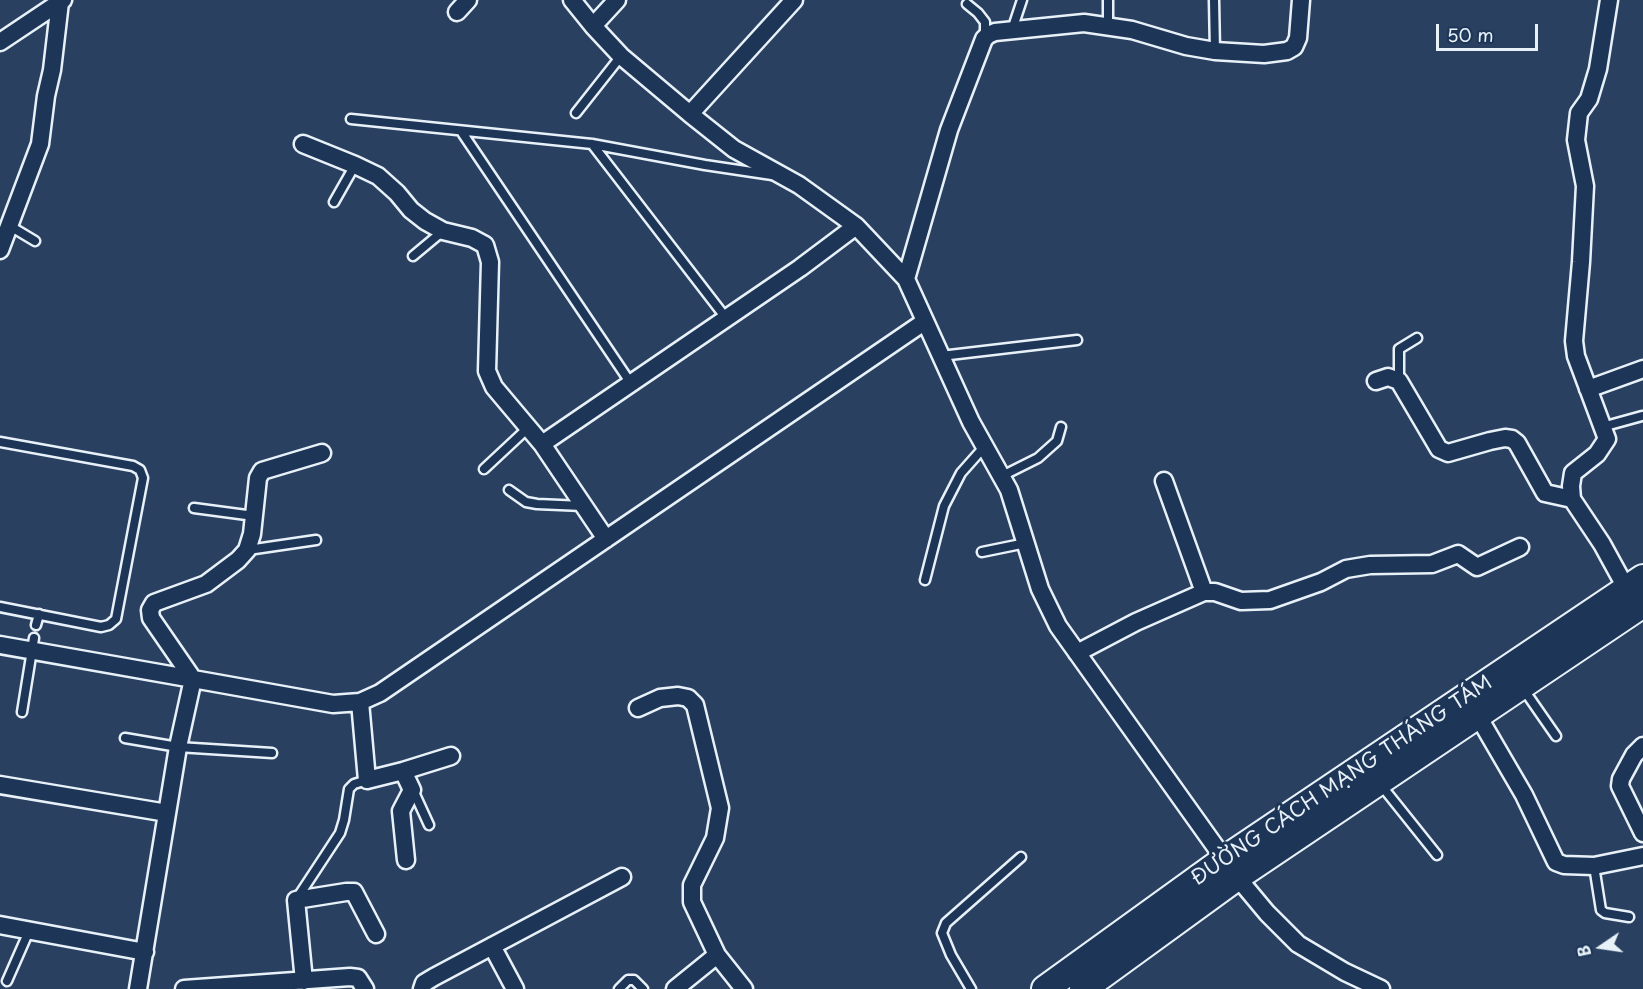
<!DOCTYPE html>
<html>
<head>
<meta charset="utf-8">
<style>
  body { margin:0 }
  #map { position:relative; width:1643px; height:989px; overflow:hidden; background:#294061; font-family:"Playpen Sans",sans-serif }
  canvas { display:block }
  .north { position:absolute; left:1571px; top:917px; width:60px; height:60px; -webkit-text-stroke:4px #1d3557; paint-order:stroke; rotate:257deg; font-size:16px; font-weight:700; line-height:24px; text-align:center; color:#e8f1f8 }
  .north::after { content:''; display:block; margin:auto; width:21px; height:27px; background:#e8f1f8; clip-path:polygon(50% 0,100% 100%,50% 72%,0 100%) }
  .scale { position:absolute; left:1436px; top:24px; width:102px; height:27px; box-sizing:border-box; border:3px solid #e8f1f8; border-top:0; padding-left:8px; font-size:18px; line-height:21px; white-space:nowrap; color:#e8f1f8; -webkit-text-stroke:4px #1d3557; paint-order:stroke }
</style>
</head>
<body>
<div id="map">
<canvas width="1643" height="989"></canvas>
<div class="north">B</div>
<div class="scale">50 m</div>
</div>
<script>
const context = document.querySelector('canvas').getContext('2d');
context.lineJoin = 'round';
function toPath(rows) {
  const path = new Path2D();
  for (const r of rows) {
    path.moveTo(r[0], r[1]);
    for (let i = 2; i < r.length; i += 2) path.lineTo(r[i], r[i + 1]);
  }
  return path;
}
function strokePath(path, color, width, dash) {
  context.strokeStyle = color;
  context.lineWidth = width;
  context.lineCap = dash ? 'butt' : 'round';
  context.setLineDash(dash || []);
  context.stroke(path);
}
function drawText(font, color, halo, rows, align = 'center') {
  context.font = font + ' "Playpen Sans",sans-serif';
  context.lineWidth = 6;
  context.setLineDash([]);
  context.textBaseline = 'middle';
  context.strokeStyle = halo;
  context.fillStyle = color;
  for (const [text, x, y, turn = 0] of rows) {
    context.save();
    context.translate(x, y);
    context.rotate((+turn || 0) * Math.PI / 180);
    context.textAlign = isNaN(turn) ? turn : align;
    if (halo) context.strokeText(text, 0, 0);
    context.fillText(text, 0, 0);
    context.restore();
  }
}
const service = toPath([
  [1214,0,1215,51],
  [967,4,978,13,985,22,985,36],
  [1108,26,1108,0],
  [1012,30,1022,0],
  [576,113,621,56],
  [351,119,592,144,705,165,772,175],
  [461,131,630,382],
  [592,144,726,318],
  [334,202,355,165],
  [10,226,35,241],
  [413,256,443,231],
  [941,356,1077,340],
  [1399,381,1399,349,1417,338],
  [1602,427,1642,416],
  [0,442,133,466,140,470,143,478,116,619,109,625,101,627,0,607],
  [484,469,529,427],
  [1002,476,1038,458,1057,441,1061,427],
  [509,490,526,502,537,504,583,506],
  [194,508,254,516],
  [248,550,316,540],
  [982,552,1026,543],
  [925,580,944,506,961,473,985,446],
  [36,625,39,614],
  [1522,687,1556,736],
  [22,712,34,638],
  [125,738,178,747,272,753],
  [1381,785,1437,855],
  [413,790,429,825],
  [1594,866,1601,910,1605,913,1629,917],
  [296,900,340,833,344,820,349,789,354,784,367,780],
  [7,981,29,931],
  [619,989,628,980,634,980,643,989],
  [971,989,951,955,942,933,946,923,1021,857]
]);
const minor = toPath([
  [572,0,593,26,621,56,690,114,734,149,799,185,856,226,906,279,971,422,1009,490,1040,589,1058,626,1237,877,1267,913,1298,944,1345,972,1381,989],
  [1609,0,1598,69,1589,99,1579,113,1576,140,1585,186,1581,262,1574,341,1576,356,1607,439,1597,454,1573,473,1571,486,1572,499,1602,544,1631,597],
  [457,12,468,0],
  [593,26,617,0],
  [0,42,63,0],
  [690,114,794,0],
  [303,144,355,165,378,176,397,193,411,210,425,221,443,231,472,238,485,245,490,262,487,371,494,387,542,444,606,539],
  [0,250,40,144,46,96,52,70,60,2],
  [906,279,949,130,984,39,988,35,995,32,1084,23,1132,30,1186,46,1215,51,1264,54,1287,51,1294,47,1298,38,1301,0],
  [1376,381,1388,377,1399,381,1439,449,1448,453,1490,441,1505,438,1512,439,1517,443,1545,493,1572,499],
  [1588,389,1643,369],
  [542,444,800,268,856,226],
  [322,453,262,471,258,478,252,534,247,550,238,560,206,584,154,603,150,610,151,618,193,679,333,704,360,702,380,693,924,322],
  [1164,481,1204,592],
  [0,645,193,679,178,747,138,989],
  [1077,653,1136,622,1204,592,1215,592,1241,601,1270,600,1321,582,1346,569,1370,565,1432,564,1458,554,1477,567,1520,547],
  [360,702,367,780,403,771,451,756],
  [638,708,660,698,678,696,688,698,695,705,720,808,715,838,692,885,692,902,717,955,744,989],
  [1478,716,1524,795,1556,862,1564,865,1594,866,1643,856],
  [1643,746,1634,755,1621,779,1620,786,1643,833],
  [403,771,412,790,401,811,406,860],
  [0,785,167,813],
  [0,925,145,952],
  [492,946,515,989],
  [304,981,296,900,346,892,354,892,376,934],
  [184,989,350,977,358,978,365,989],
  [422,989,424,983,434,977,622,877],
  [675,989,717,955]
]);
const primary = toPath([
  [1045,989,1225,859,1643,578],
  [1083,989,1237,877,1643,604]
]);
const streetNames = [
  ["ĐƯỜNG CÁCH MẠNG THÁNG TÁM",1342,781,-34]
];
strokePath(service, '#e8f1f8', 13);
strokePath(minor, '#e8f1f8', 21);
strokePath(primary, '#e8f1f8', 30);
strokePath(service, '#1d3557', 8);
strokePath(minor, '#1d3557', 16);
strokePath(primary, '#1d3557', 26);
drawText('20px', '#e8f1f8', '#1d3557', streetNames);
</script>
</body>
</html>
